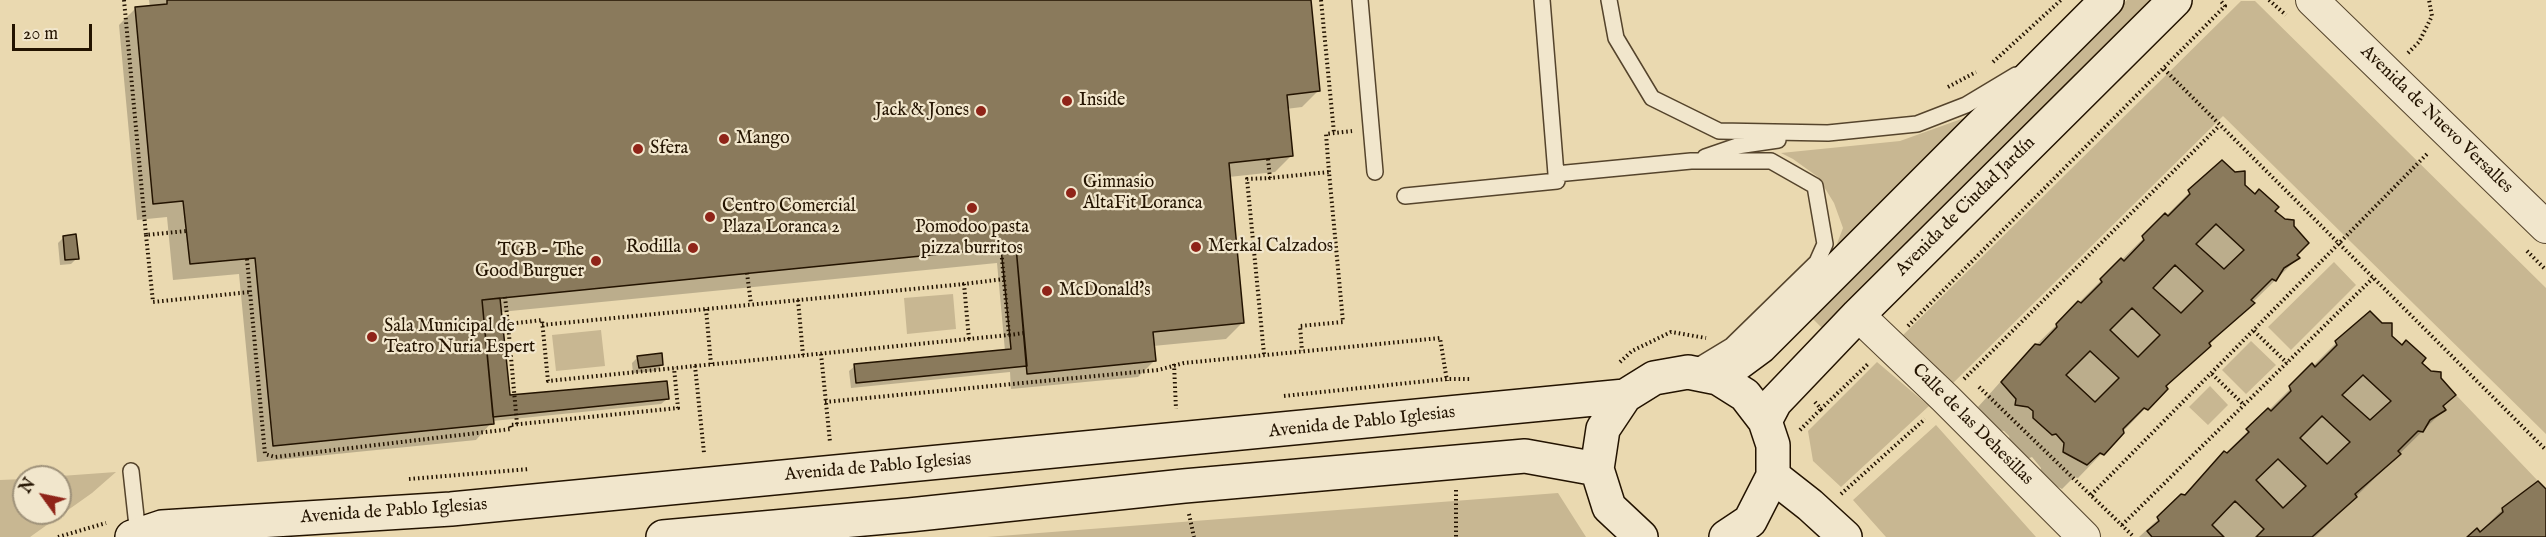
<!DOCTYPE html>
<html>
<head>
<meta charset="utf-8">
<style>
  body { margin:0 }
  #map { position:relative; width:2546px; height:537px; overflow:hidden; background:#ead9b0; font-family:"IM FELL English",serif }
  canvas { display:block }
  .north { position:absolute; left:12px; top:465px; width:60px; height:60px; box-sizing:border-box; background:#f1e6cc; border:2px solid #9f927a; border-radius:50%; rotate:303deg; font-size:16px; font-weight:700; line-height:24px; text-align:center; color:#231300 }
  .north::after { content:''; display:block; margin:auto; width:21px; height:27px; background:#8f2418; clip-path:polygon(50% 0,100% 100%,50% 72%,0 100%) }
  .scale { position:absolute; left:12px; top:24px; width:80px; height:27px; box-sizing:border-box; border:3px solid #231300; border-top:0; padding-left:8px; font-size:18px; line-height:21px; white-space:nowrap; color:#231300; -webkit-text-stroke:4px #f1e6cc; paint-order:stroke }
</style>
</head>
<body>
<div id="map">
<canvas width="2546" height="537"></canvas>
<div class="north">N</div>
<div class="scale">20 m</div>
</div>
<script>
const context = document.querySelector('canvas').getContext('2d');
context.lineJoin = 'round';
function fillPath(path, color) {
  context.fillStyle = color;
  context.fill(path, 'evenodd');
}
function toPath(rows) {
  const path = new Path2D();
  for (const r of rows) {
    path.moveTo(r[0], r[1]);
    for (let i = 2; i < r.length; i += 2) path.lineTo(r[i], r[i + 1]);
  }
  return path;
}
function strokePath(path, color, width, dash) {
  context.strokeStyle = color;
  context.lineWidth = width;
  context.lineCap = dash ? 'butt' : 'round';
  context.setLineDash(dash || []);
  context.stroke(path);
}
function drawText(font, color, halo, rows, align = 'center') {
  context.font = font + ' "IM FELL English",serif';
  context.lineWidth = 4.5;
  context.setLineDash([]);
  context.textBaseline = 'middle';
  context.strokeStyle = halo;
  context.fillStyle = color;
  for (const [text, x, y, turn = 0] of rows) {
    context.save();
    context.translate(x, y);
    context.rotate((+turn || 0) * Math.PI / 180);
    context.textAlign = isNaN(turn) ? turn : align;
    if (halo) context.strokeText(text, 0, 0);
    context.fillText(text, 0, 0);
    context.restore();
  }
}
const green = toPath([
  [2127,0,2156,0,1824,330,1810,316],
  [2241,1,2255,1,2546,288,2546,434,2223,116,1947,389,1895,343],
  [1967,117,1835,249,1843,228,1834,203,1818,177,1793,159,1781,153,1900,141],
  [2334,262,2356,285,2291,350,2268,327],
  [953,294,956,329,907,334,904,298],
  [601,330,605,366,556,371,552,335],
  [2251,341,2276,365,2246,394,2222,370],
  [1877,362,1929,406,1841,487,1813,461,1808,431],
  [2210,386,2228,405,2208,425,2189,407],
  [2456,395,2538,481,2502,508,2503,512,2480,532,2477,529,2467,537,2312,537,2357,497,2355,494,2400,454,2398,451,2418,431,2423,432,2430,420,2446,410,2443,406],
  [1936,425,2036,537,1886,537,1853,500],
  [116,472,92,493,30,537,0,537,0,480,24,479,24,513,60,513,60,477,47,477],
  [1558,493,1586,537,987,537]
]);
const shadow = toPath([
  [149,0,1309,0,1318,91,1302,107,1286,109,1291,156,1275,172,1229,177,1243,322,1226,339,1153,346,1155,360,1138,377,1011,389,1010,372,851,388,849,371,855,366,1005,351,997,263,500,312,509,397,667,399,661,404,493,421,476,440,257,462,239,274,173,280,167,217,137,220,119,25,135,9,150,7],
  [2209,173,2244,185,2273,211,2298,258,2165,388,2078,478,2074,477,2062,489,2039,477,2041,468,2032,457,2027,459,2010,442,2009,436,2004,431,1992,429,1992,424,1978,407,2011,370],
  [64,237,77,258,71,264,60,265,58,243],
  [2391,337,2439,378,2454,395,2442,407,2444,410,2315,537,2139,537,2183,496,2336,343],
  [638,357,661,365,656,371,633,373,632,363],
  [2546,492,2546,537,2469,537,2479,533,2503,509]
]);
const building = toPath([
  [167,0,1311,0,1320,91,1287,95,1293,156,1229,163,1244,323,1153,332,1156,361,1027,374,1016,247,1001,248,482,300,494,424,273,446,255,258,190,264,183,201,153,204,135,7,167,4,167,0],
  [2222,160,2235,172,2245,171,2245,185,2255,194,2259,189,2279,207,2275,211,2285,219,2294,220,2294,226,2309,243,2297,255,2300,258,2284,268,2276,281,2272,279,2251,300,2255,303,2209,343,2211,346,2166,386,2168,389,2148,410,2144,408,2123,429,2124,433,2104,455,2100,453,2087,465,2063,452,2064,443,2056,434,2052,435,2033,418,2033,411,2028,407,2015,405,2016,399,2001,382,2035,344,2040,345,2057,327,2056,324,2078,301,2081,303,2102,282,2100,279,2121,258,2124,261,2144,240,2142,236,2165,213,2168,216,2190,194,2188,190,2222,160],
  [2216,224,2244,250,2224,269,2196,244,2216,224],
  [2175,265,2203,291,2181,313,2153,288,2175,265],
  [2132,308,2160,335,2138,357,2110,330,2132,308],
  [2090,351,2119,378,2095,402,2066,375,2090,351],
  [76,234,79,259,65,260,63,236,76,234],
  [1016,247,1027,366,856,383,854,364,1011,349,1001,248,1016,247],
  [500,298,510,395,667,381,669,399,493,417,482,300,500,298],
  [2370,311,2382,323,2392,323,2392,336,2402,345,2406,340,2426,358,2422,363,2431,371,2441,372,2441,378,2456,395,2443,406,2446,410,2430,420,2423,432,2418,431,2398,451,2401,454,2355,494,2357,497,2312,537,2256,537,2264,529,2235,501,2212,525,2224,537,2152,537,2147,531,2159,521,2157,517,2181,494,2185,495,2224,451,2227,453,2249,432,2246,429,2268,408,2271,411,2291,391,2289,386,2312,363,2315,367,2337,345,2335,341,2370,311],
  [2363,375,2391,401,2370,420,2342,395,2363,375],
  [2322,416,2350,442,2327,464,2300,438,2322,416],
  [2278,459,2306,486,2283,508,2256,480,2278,459],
  [662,353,663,365,639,368,637,356,662,353],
  [2538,481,2546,489,2546,537,2467,537,2477,528,2480,532,2503,512,2502,508,2538,481]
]);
const path = toPath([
  [124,0,146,235,186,231],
  [1321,0,1334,133],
  [2269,0,2286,15],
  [2408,53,2419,42,2432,16,2429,0],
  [1993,62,2061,0],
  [2164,69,2546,450],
  [1948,87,1976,72],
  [1268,159,1270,178,1329,172,1343,322,1300,326,1302,351],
  [1329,172,1326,134,1352,131],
  [146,235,153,302,250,292],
  [2527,251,2546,270],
  [247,259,265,454,275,457,511,429,510,425,678,408,674,368],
  [747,273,751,304],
  [505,297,508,324,542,320,548,381,695,366,704,453],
  [798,300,803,355],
  [706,309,711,364],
  [508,324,517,424],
  [542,325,964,284],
  [1908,326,2225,6,2220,0],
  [2254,331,2287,363],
  [1009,335,1024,333],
  [969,339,964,284,1004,279],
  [821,354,830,442],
  [1264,354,1247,179,1270,178],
  [1620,362,1632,351,1671,332,1706,338],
  [1174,364,1176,409],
  [695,366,1009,335,1001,248],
  [2212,374,2244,405],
  [1964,379,2219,126],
  [1979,387,2134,537],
  [1284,396,1446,379,1471,379],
  [825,402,1158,370,1184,363,1440,338,1447,381],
  [1815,402,1821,409,1868,364],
  [1800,430,1821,409],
  [409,479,530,469],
  [1456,490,1456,537],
  [1841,494,1925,419],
  [2091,495,2428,153],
  [1189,514,1194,537],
  [2122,525,2373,278],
  [58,537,106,523]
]);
const service = toPath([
  [1360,0,1375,172],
  [1542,0,1556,174],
  [1609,0,1616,38,1652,98,1719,131,1828,133,1917,124,1966,105,2016,75],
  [1705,157,1737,146,1778,140],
  [1405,196,1557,181,1556,174,1691,161,1771,161,1815,186,1825,244,1817,262,1731,346,1693,369],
  [131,471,138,535]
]);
const minor = toPath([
  [2312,0,2546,227],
  [1858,315,1945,398,2084,537]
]);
const secondary = toPath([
  [1718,378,1760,347,2107,0],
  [1765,421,1775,402,1858,315,2175,0],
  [1773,476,1810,505,1845,537],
  [132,537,162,527,451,509,1625,396],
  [663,537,909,515,1184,486,1525,456,1597,469],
  [1641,537,1609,507,1597,469,1603,429,1625,396,1654,378,1688,372,1718,378,1745,395,1765,421,1773,445,1773,476,1750,521,1726,537]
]);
const markers = [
  [1067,101,6,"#8f2418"],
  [981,111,6,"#8f2418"],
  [724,139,6,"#8f2418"],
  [638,149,6,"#8f2418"],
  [1071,193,6,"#8f2418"],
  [972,208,6,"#8f2418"],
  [710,217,6,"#8f2418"],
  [1196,247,6,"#8f2418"],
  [693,248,6,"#8f2418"],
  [596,261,6,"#8f2418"],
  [1047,291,6,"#8f2418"],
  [372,337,6,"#8f2418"]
];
const poiNames = [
  ["Inside",1079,101],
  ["Jack & Jones",969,111,"right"],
  ["Mango",736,139],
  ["Sfera",650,149],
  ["Gimnasio",1083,183],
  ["AltaFit Loranca",1083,204],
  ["Centro Comercial",722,207],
  ["Plaza Loranca 2",722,228],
  ["Pomodoo pasta",972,228,"center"],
  ["pizza burritos",972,249,"center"],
  ["Merkal Calzados",1208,247],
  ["Rodilla",681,248,"right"],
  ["TGB - The",584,251,"right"],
  ["Good Burguer",584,272,"right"],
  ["McDonald's",1059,291],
  ["Sala Municipal de",384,327],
  ["Teatro Nuria Espert",384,348]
];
const streetNames = [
  ["Avenida de Nuevo Versalles",2436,120,44],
  ["Avenida de Ciudad Jardín",1966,207,-45],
  ["Avenida de Pablo Iglesias",1362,423,-6],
  ["Calle de las Dehesillas",1972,425,45],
  ["Avenida de Pablo Iglesias",878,468,-5],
  ["Avenida de Pablo Iglesias",394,512,-4]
];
fillPath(green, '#c8b792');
fillPath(shadow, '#0003');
fillPath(building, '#8a7a5c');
strokePath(building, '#231300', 1.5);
strokePath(service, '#55442c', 18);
strokePath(minor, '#55442c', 34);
strokePath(secondary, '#231300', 36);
strokePath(path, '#231300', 4, [1.5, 3]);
strokePath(service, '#f1e6cc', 15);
strokePath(minor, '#f1e6cc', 32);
strokePath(secondary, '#f1e6cc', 33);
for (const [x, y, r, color] of markers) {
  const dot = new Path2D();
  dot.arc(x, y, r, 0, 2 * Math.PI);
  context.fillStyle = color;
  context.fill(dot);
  strokePath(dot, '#f1e6cc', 2);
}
drawText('18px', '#231300', '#f1e6cc', poiNames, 'left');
drawText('18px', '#231300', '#f1e6cc', streetNames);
</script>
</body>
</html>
